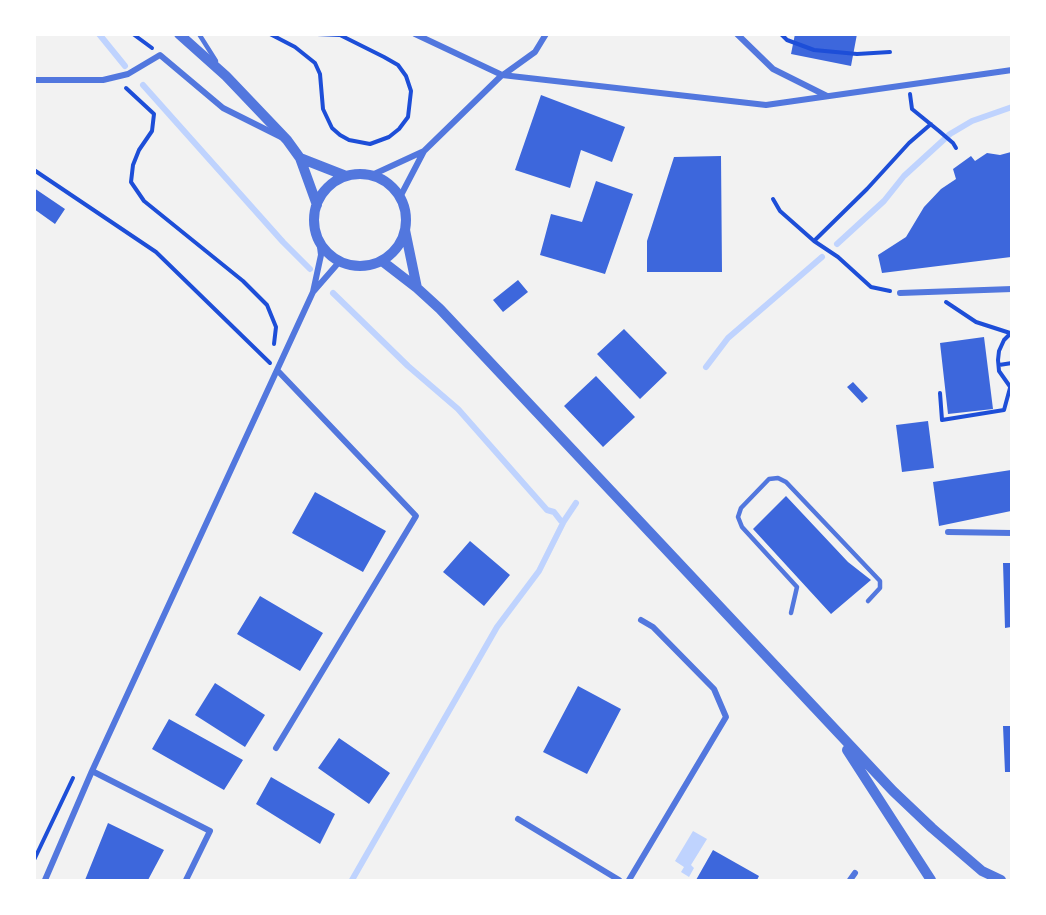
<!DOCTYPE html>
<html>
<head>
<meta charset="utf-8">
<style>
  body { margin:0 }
  #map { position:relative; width:1046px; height:915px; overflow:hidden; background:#f2f2f2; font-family:"Exo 2",sans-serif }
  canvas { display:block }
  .frame { position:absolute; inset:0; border:36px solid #fff; pointer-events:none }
</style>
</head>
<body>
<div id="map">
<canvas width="1046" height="915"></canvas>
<div class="frame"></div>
</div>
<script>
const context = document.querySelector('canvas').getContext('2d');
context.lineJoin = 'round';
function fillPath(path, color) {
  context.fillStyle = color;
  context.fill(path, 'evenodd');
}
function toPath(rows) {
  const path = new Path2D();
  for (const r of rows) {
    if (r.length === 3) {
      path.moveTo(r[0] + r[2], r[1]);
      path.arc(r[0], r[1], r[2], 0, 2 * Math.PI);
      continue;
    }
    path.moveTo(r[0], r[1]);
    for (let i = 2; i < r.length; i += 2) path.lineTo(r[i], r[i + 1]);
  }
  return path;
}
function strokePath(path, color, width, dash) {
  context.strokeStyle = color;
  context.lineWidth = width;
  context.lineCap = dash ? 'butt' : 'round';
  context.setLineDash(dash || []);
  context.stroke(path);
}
const water = toPath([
  [693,831,707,839,691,865,694,868,689,877,681,872,684,867,675,861]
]);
const stream = toPath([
  [99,34,125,66],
  [143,85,283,242,310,269],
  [837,244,884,201,904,176,950,134,972,121,1012,107],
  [333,293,408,366,458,409,547,510,554,512,561,521,564,521],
  [706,367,728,338,822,257],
  [352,880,497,627,539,571,564,521,576,503]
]);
const building = toPath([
  [795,34,857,34,851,66,791,54],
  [541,95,625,127,612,162,581,150,570,188,515,170],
  [1011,152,1011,257,882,273,878,255,906,237,924,207,941,189,956,179,953,169,971,156,975,161,987,153,1000,155],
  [721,156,722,272,647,272,647,241,674,157],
  [596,181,633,194,605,274,540,255,551,214,582,222],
  [34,188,65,209,55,224,34,209],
  [518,280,528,292,503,312,493,300],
  [624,329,667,373,640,399,597,354],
  [984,337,993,409,948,414,940,343],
  [596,376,635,417,603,447,564,406],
  [853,382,868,398,862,403,847,387],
  [928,421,934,468,902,472,896,425],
  [1011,470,1011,511,939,526,933,482],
  [315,492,386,531,363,572,292,533],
  [786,496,848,562,871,580,831,614,753,529],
  [470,541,510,575,484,606,443,572],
  [1003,563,1011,563,1011,627,1005,628],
  [260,596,323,633,300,671,237,634],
  [215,683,265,715,245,747,195,715],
  [578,686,621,709,587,774,543,752],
  [169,719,243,760,224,790,152,749],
  [1003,726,1011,726,1011,772,1005,772],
  [339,738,390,773,369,804,318,768],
  [271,777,335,814,320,844,256,804],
  [108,823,164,850,148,880,85,880],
  [713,850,759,876,757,880,696,880]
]);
const path = toPath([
  [133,34,152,48],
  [270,34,295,47,315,63,320,74,323,109,332,128,340,135,349,140,370,144,389,137,399,129,408,117,411,91,406,76,398,65,384,57,338,34],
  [317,34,339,35],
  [781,34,787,40,814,50,857,54,890,52],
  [126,88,154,114,152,131,139,150,133,165,131,182,144,201,243,281,267,305,276,327,274,344],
  [910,94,912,109,939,131,953,143,956,148],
  [34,170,156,252,270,363],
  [773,199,780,211,814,241,838,257,871,287,890,291],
  [814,241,867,189,909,143,931,124],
  [946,302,976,322,1010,333],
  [999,365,1012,363],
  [1011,388,999,371,998,360,999,351,1004,340,1012,332],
  [940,393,942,420,1004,410,1010,388],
  [34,860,73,778]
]);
const service = toPath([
  [199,34,216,61],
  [791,613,797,587,742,527,738,517,741,508,769,479,778,478,786,482,880,581,880,588,868,601]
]);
const minor = toPath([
  [737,34,773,69,827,96],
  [502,75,766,105,1012,70],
  [503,75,535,52,546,34],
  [34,80,103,80,128,74,160,55,223,108,281,137],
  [372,175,424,151],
  [400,197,424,151,502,75,415,34],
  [313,292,340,261],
  [900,293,1012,289],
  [948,532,1012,533],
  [276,748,416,516,278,371],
  [92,771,210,831,186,880],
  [518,819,619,880],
  [45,880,92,771,313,292,321,255,319,239],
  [629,880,726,717,714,689,653,627,641,620],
  [850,880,855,873]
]);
const tertiary = toPath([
  [179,34,226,76,287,140,300,158,317,205],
  [300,158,346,176],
  [360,220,46],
  [405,230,417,288],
  [382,261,417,288,440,309,893,791,932,828,982,871,1001,880],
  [847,750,931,880]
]);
fillPath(water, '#bfd3fe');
strokePath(stream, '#bfd3fe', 6);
fillPath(building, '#3d67dc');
strokePath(path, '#1d4ed8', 4);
strokePath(service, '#5277de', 4.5);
strokePath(minor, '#5277de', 6);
strokePath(tertiary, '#5277de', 10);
</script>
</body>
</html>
